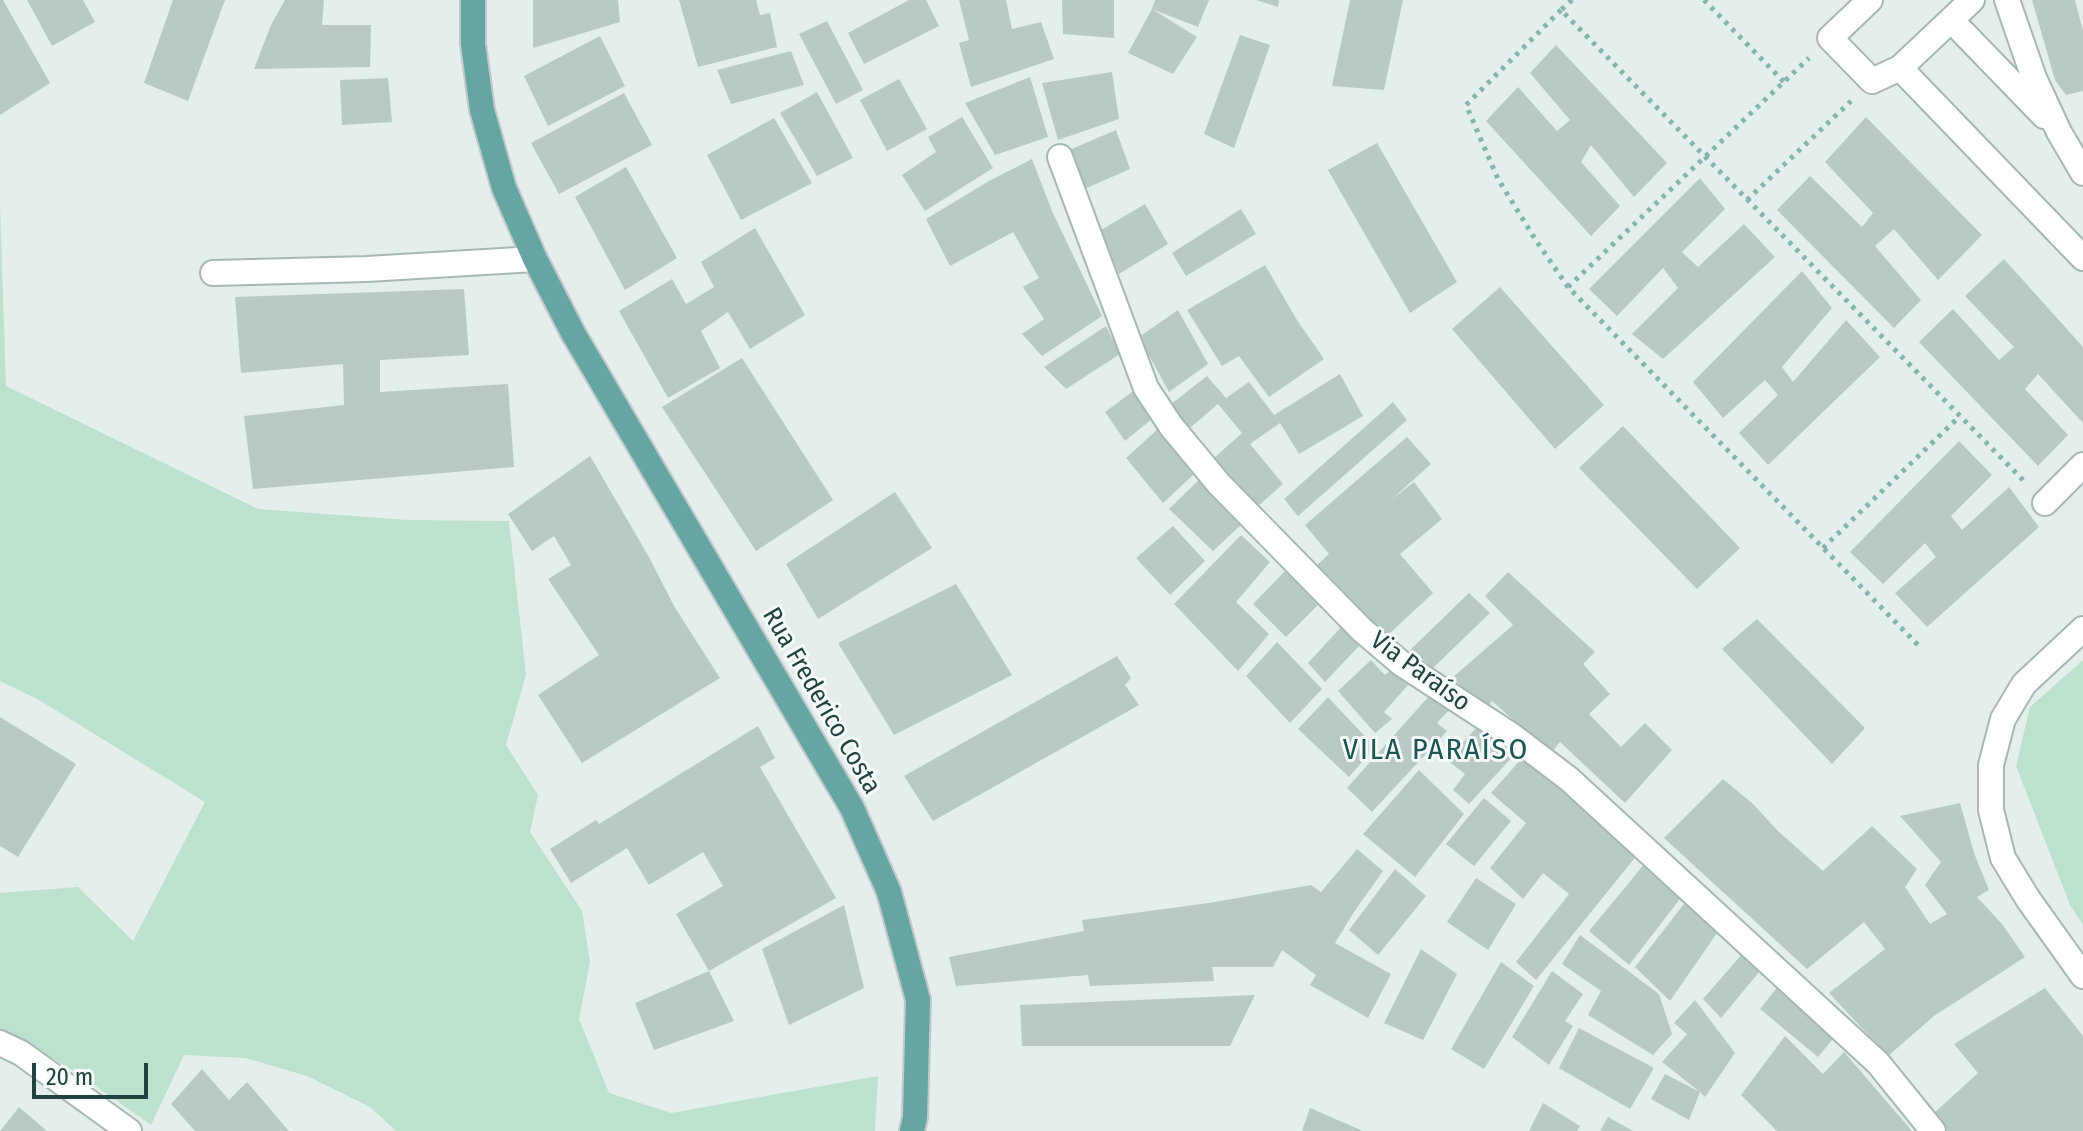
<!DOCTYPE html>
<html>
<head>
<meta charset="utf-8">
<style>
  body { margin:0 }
  #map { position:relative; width:2083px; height:1131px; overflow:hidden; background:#e4eeec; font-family:"Fira Sans Condensed",sans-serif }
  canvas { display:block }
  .scale { position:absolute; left:32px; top:1063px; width:116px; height:36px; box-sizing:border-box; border:4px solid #22423f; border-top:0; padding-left:10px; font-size:24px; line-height:28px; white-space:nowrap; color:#22423f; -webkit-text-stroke:6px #f5faf9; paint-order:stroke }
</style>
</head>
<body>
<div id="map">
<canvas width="2083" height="1131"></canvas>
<div class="scale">20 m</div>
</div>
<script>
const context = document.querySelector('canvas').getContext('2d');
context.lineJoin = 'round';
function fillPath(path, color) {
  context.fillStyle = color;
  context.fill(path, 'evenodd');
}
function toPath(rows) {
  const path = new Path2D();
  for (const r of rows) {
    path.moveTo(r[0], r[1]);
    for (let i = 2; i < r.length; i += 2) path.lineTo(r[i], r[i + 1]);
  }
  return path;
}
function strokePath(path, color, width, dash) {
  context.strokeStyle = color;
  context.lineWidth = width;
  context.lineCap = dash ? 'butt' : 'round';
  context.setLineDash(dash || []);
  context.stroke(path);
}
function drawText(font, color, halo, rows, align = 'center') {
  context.font = font + ' "Fira Sans Condensed",sans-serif';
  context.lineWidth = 6;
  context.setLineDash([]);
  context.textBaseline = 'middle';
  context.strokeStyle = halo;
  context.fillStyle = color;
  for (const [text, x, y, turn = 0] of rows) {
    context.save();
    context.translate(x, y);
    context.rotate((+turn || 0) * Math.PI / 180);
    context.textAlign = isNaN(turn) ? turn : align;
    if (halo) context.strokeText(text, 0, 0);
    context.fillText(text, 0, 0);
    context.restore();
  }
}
const green = toPath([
  [0,206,6,386,258,509,407,520,509,521,526,675,506,745,538,795,530,832,582,911,590,962,579,1019,609,1093,671,1113,878,1076,875,1131,396,1131,370,1107,307,1076,246,1058,184,1055,151,1125,80,1075,40,1051,0,1031,0,893,78,887,133,941,205,802,39,700,0,681],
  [2083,660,2083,925,2070,905,2016,766,2030,707]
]);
const building = toPath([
  [0,0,3,0,50,83,0,115],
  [27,0,83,0,95,22,52,46],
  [173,0,225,0,188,101,144,83],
  [285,0,324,0,322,25,371,25,370,67,254,69,271,25],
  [533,0,618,0,620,22,533,48],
  [679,0,756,0,760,15,770,13,777,47,698,67],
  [909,0,926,0,939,26,864,64,848,33],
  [959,0,1006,0,1012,29,1041,22,1054,59,971,87,959,43,969,40],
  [1062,0,1114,0,1114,38,1063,34],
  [1155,0,1209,0,1198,27,1152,9],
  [1256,0,1279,0,1278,7],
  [1350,0,1403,0,1384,90,1332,86],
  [2032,0,2075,0,2083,31,2083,91,2066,95,2055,80],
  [1152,9,1197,37,1173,74,1128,53],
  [827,21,863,90,836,104,799,34],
  [1240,35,1270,45,1234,148,1204,134],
  [600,36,625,86,548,126,524,76],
  [1556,45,1667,163,1634,197,1591,145,1581,162,1620,206,1591,236,1486,121,1518,87,1557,131,1570,120,1530,73],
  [791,51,804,85,731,104,717,70],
  [1112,72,1119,119,1058,140,1042,83],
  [1030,77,1048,137,995,155,965,103],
  [388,78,392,122,342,125,340,80],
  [899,79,927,129,887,151,860,100],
  [817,92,853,158,817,176,780,113],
  [624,93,652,145,559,194,531,143],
  [962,117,993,168,925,211,902,175,936,152,928,137],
  [1866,117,1982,235,1938,280,1894,229,1875,246,1921,300,1894,328,1777,210,1810,176,1862,227,1873,213,1825,162],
  [774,118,812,183,741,220,707,155],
  [1116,130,1130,169,1082,190,1067,151],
  [1377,143,1457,282,1410,313,1328,170],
  [1032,159,1052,211,1102,316,1042,356,1022,334,1044,319,1023,287,1039,278,1013,232,950,266,926,219,989,181],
  [626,167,677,258,625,290,575,197],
  [1700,178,1725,209,1682,252,1698,267,1744,224,1775,257,1663,359,1632,334,1678,288,1663,268,1617,316,1589,289],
  [1145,204,1168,244,1119,274,1101,230],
  [1241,209,1256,234,1186,276,1172,253],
  [755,228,805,315,750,349,728,312,701,331,720,368,668,398,619,311,672,279,686,304,714,287,701,262],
  [2004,259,2083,347,2083,423,2038,374,2025,389,2068,435,2038,466,1919,342,1953,309,1999,360,2014,347,1965,296],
  [1265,265,1297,320,1324,359,1269,397,1239,356,1222,366,1187,310],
  [1802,271,1832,308,1782,367,1793,382,1846,320,1880,357,1768,465,1739,433,1778,395,1765,380,1723,418,1693,382],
  [1500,287,1604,405,1555,449,1452,329],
  [464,289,469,355,380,360,380,392,508,384,514,467,253,489,244,416,344,405,343,364,241,373,235,297],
  [1178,310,1208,364,1169,392,1139,337],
  [1106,326,1120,354,1066,389,1044,367],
  [742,358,833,500,756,551,662,407],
  [1340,374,1363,416,1299,454,1280,423,1250,444,1283,484,1257,507,1214,458,1242,433,1218,404,1190,428,1170,405,1207,376,1226,398,1249,382,1274,415],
  [1136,389,1153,418,1125,441,1105,412],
  [1393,402,1407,420,1298,516,1284,499],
  [1623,426,1740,548,1697,589,1579,468],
  [1159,428,1193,475,1163,503,1126,458],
  [1407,437,1431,464,1391,500,1414,482,1442,519,1400,554,1433,593,1387,636,1317,565,1329,554,1305,525],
  [1959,441,1992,475,1951,516,1962,530,2009,487,2039,527,1927,627,1895,593,1936,557,1925,543,1883,584,1850,552],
  [590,456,649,557,674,606,720,678,582,763,538,695,599,655,548,579,571,565,554,536,532,551,508,514],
  [1200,479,1242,524,1213,551,1169,509],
  [895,492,932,548,818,619,786,564],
  [1173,526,1205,561,1170,595,1136,558],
  [1241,535,1270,562,1236,602,1269,634,1238,671,1174,604],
  [1285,571,1318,605,1286,637,1253,604],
  [1508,572,1595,652,1583,664,1610,694,1589,714,1621,747,1645,723,1672,750,1625,803,1560,742,1551,753,1492,701,1486,708,1452,678,1513,625,1485,596],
  [956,584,1012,675,894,735,838,643],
  [1469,593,1490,613,1433,668,1410,650],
  [1757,619,1865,728,1832,764,1722,649],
  [1343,625,1361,644,1325,682,1308,663],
  [1277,642,1322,689,1290,723,1246,676],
  [1117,656,1131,678,1125,685,1139,705,933,821,904,776],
  [1371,660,1385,675,1393,668,1410,683,1384,712,1392,719,1375,733,1338,691],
  [1429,696,1450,709,1437,723,1447,731,1372,812,1347,788],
  [1328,697,1375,747,1349,777,1298,729],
  [0,717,76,764,18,857,0,846],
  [758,726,775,758,760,767,836,898,709,971,676,914,723,886,703,852,649,885,627,848,571,883,550,849,596,820,599,824],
  [1477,727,1515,754,1469,804,1453,790,1465,774,1447,760],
  [1523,757,1557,783,1589,815,1638,854,1536,980,1516,962,1569,894,1543,873,1523,899,1490,868,1526,823,1491,793],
  [1419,770,1464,814,1415,877,1363,834],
  [1723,779,1753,804,1778,831,1823,871,1872,826,1917,869,1905,887,1930,924,1947,914,1925,885,1941,862,1900,816,1960,803,1974,853,1989,890,1977,897,2002,924,2025,957,1934,1016,1888,1056,1829,993,1885,949,1864,922,1807,969,1664,838],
  [1484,798,1511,821,1474,866,1446,844],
  [1357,849,1383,871,1354,912,1335,943,1391,974,1368,1018,1310,985,1316,975,1282,950,1273,967,1212,967,1214,981,1090,986,1088,975,956,986,949,957,1084,931,1082,920,1209,903,1311,885,1321,892],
  [1646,862,1683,895,1629,965,1589,931],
  [1395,869,1426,896,1378,955,1349,930],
  [1476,878,1516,904,1488,950,1447,922],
  [1687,900,1717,933,1670,1001,1635,967],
  [844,905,864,988,789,1025,762,949],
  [1580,935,1659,994,1672,1034,1653,1055,1588,1015,1601,991,1562,964],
  [1421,949,1457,974,1423,1040,1384,1023],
  [1743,953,1760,971,1721,1018,1703,999],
  [1501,962,1534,986,1484,1069,1451,1049],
  [709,971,734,1021,654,1050,635,1003],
  [1552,971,1583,994,1565,1021,1573,1026,1549,1065,1512,1037],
  [1779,985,1836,1035,1818,1057,1760,1009],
  [2045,988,2083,1036,2083,1131,1948,1131,1934,1113,1978,1073,1954,1044],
  [1255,995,1230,1046,1022,1046,1020,1005],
  [1695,1000,1735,1053,1705,1097,1700,1092,1689,1120,1651,1099,1665,1074,1700,1092,1662,1062,1687,1034,1674,1023],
  [1579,1028,1654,1068,1630,1109,1559,1068],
  [1785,1036,1823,1074,1844,1052,1912,1131,1777,1131,1741,1095],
  [202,1069,229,1100,247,1082,289,1131,195,1131,171,1104],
  [1543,1103,1580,1126,1577,1131,1529,1131],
  [19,1107,47,1131,0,1131],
  [1310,1108,1363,1131,1302,1131],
  [1608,1117,1633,1131,1600,1131]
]);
const path = toPath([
  [1572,0,1561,10,2024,481],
  [1704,0,1784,82],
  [1561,10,1466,105,1498,179,1535,239,1568,287,1918,645],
  [1747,200,1851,101],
  [1568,287,1809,58],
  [1823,548,1960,416]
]);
const minor = toPath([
  [1870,0,1830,38,1872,81,1900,68],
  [1972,0,1900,68,2083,258],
  [2007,0,2034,78,2059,132,2083,173],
  [1951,20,2044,116],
  [1060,157,1146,388,1171,426,1219,484,1362,630,1402,664,1511,735,1569,779,1878,1063,1933,1131],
  [213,273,367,269,535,259],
  [2045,503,2083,465],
  [2083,629,2024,684,2003,719,1991,765,1991,810,2003,858,2028,899,2083,976],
  [0,1043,21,1053,129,1131]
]);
const major = toPath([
  [473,0,473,44,482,110,504,188,535,259,573,333,852,808,889,892,918,1000,915,1117,912,1131]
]);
const streetNames = [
  ["Via Paraíso",1420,672,36],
  ["Rua Frederico Costa",821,701,60]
];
const quarterNames = [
  ["VILA PARAÍSO",1436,751]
];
fillPath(green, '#bce1cd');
fillPath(building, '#b9cac6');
strokePath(minor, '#a6b7b5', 28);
strokePath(major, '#c1cac9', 28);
strokePath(path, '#83b4ae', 5, [4, 6]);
strokePath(minor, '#fff', 24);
strokePath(major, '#66a6a2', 24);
drawText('26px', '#22423f', '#f5faf9', streetNames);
context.letterSpacing = '2px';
drawText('30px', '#1c5552', '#f5faf9', quarterNames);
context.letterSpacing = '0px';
</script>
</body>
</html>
